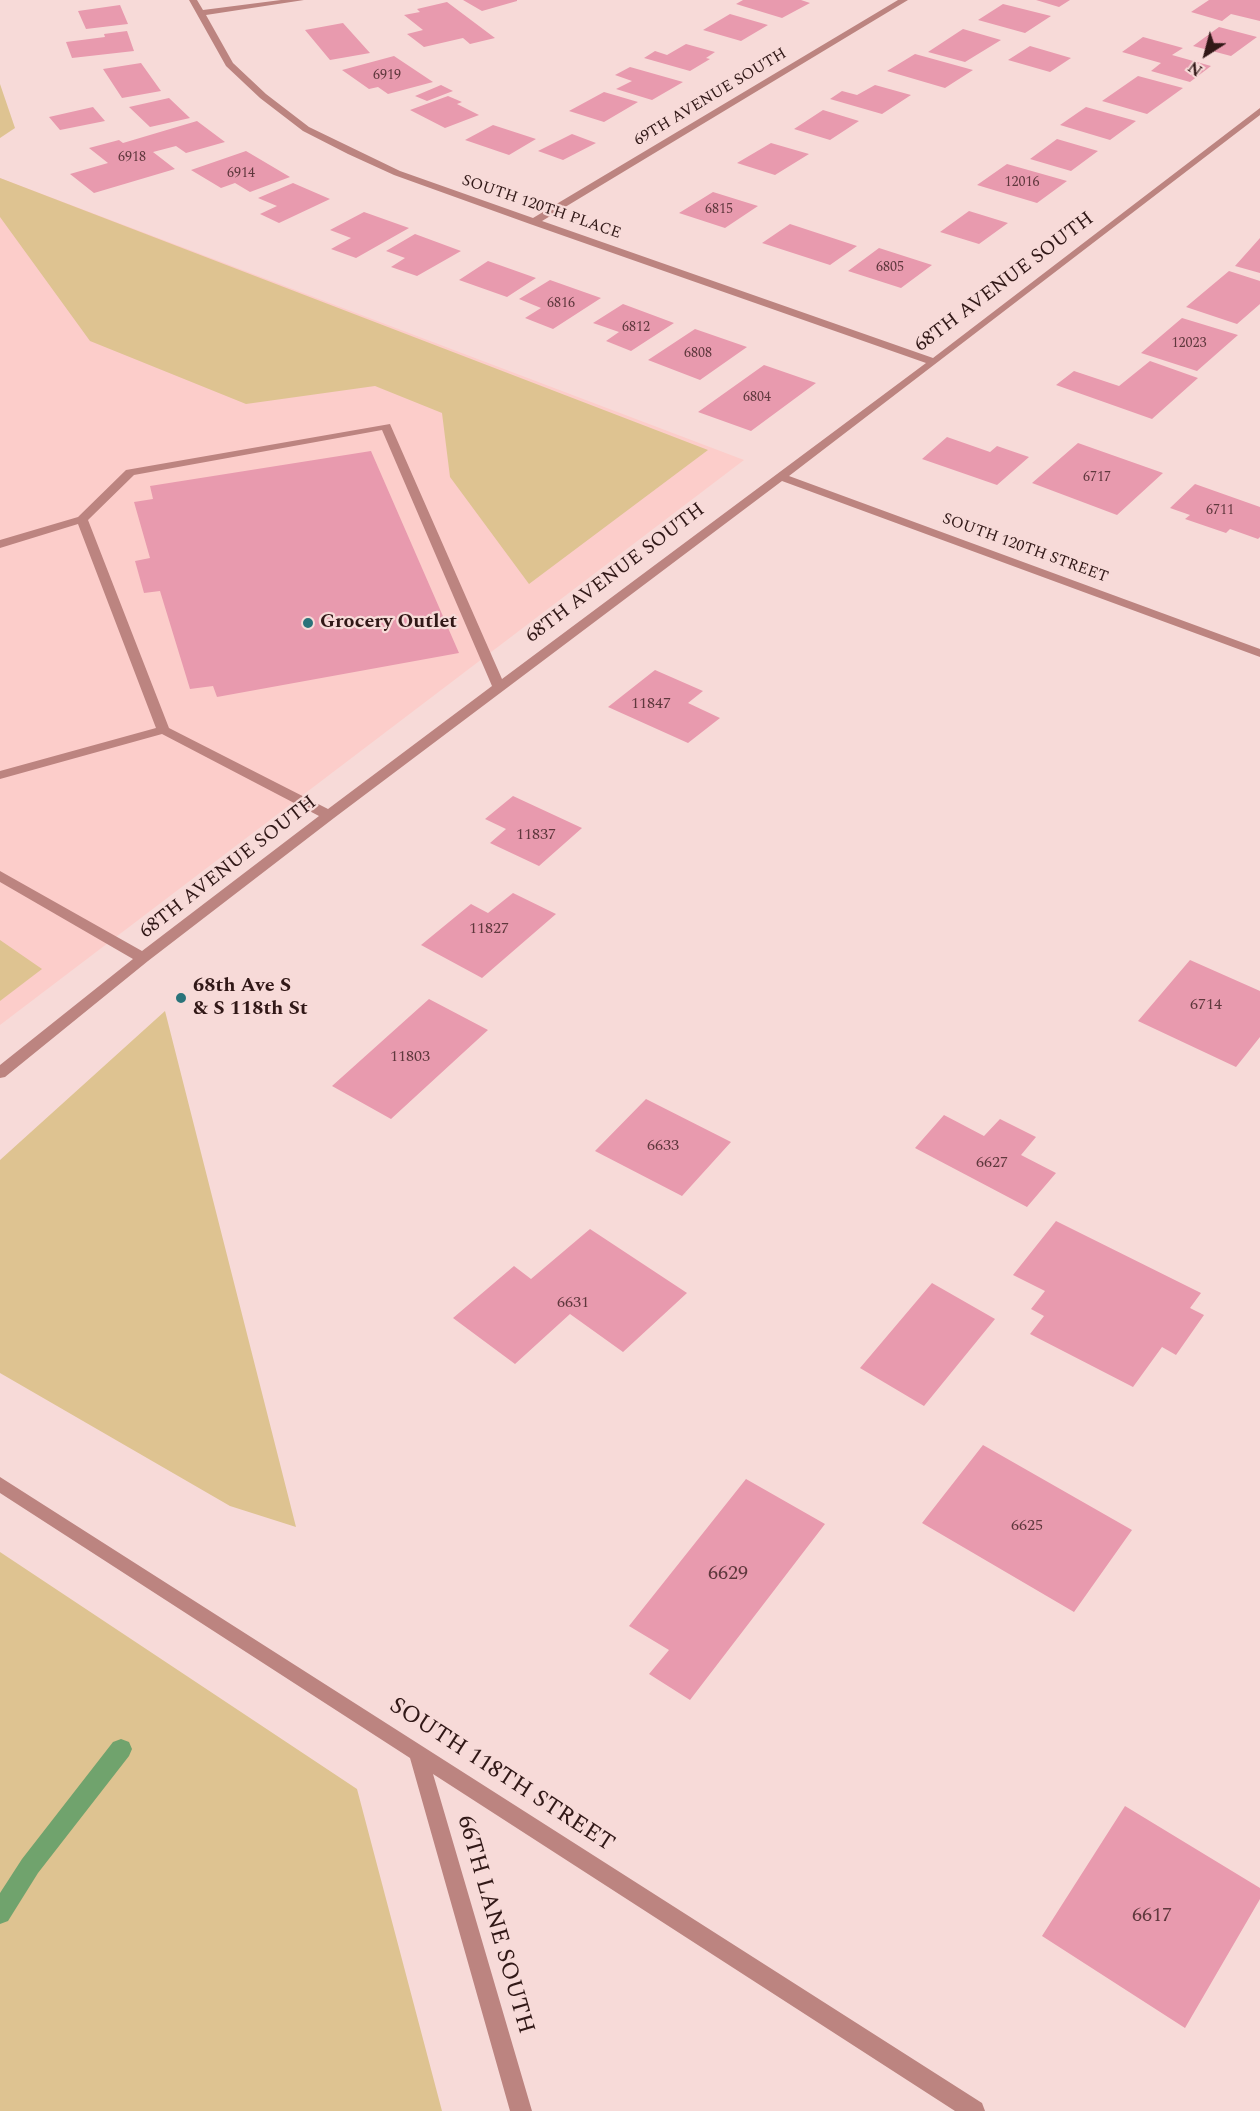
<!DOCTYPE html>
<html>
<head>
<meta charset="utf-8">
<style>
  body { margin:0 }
  #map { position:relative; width:1260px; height:2111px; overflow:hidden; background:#f7dad8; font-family:Spectral,serif }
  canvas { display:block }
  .north { position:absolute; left:1176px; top:24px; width:60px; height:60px; -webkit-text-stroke:4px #f7dad8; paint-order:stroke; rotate:216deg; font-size:16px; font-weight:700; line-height:24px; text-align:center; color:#311817 }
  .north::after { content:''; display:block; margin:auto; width:21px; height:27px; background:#311817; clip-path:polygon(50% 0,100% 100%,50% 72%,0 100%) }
</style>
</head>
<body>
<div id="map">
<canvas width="1260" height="2111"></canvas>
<div class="north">N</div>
</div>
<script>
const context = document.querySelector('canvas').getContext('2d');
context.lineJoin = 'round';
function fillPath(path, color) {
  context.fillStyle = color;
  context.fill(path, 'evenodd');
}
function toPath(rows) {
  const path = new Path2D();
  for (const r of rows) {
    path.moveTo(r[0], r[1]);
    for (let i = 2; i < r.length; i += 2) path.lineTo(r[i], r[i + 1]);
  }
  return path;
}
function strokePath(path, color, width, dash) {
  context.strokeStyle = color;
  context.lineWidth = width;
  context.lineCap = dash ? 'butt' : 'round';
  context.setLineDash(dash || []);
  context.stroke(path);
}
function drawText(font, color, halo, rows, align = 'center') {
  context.font = font + ' Spectral,serif';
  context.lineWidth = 4.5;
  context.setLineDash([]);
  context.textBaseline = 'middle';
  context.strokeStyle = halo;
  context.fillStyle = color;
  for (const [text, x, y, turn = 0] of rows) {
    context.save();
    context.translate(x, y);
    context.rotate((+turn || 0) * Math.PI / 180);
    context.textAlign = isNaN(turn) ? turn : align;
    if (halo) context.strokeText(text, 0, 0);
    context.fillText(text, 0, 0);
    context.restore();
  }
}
const built = toPath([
  [0,178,744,460,0,1025]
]);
const green = toPath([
  [0,84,15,128,0,138],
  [0,178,708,450,529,584,450,477,442,413,375,386,246,404,90,341,0,217],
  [0,940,42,969,0,1001],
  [165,1011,296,1527,230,1506,0,1373,0,1160],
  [0,1552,357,1789,442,2111,0,2111]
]);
const stream = toPath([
  [121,1739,129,1742,132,1749,129,1756,38,1873,8,1921,0,1924,0,1893,22,1859,113,1742,121,1739]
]);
const building = toPath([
  [463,0,517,0,517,1,482,11],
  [743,0,801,0,810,3,782,18,736,4],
  [1036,0,1070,0,1059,7],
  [1209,0,1260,0,1260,21,1231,14,1222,21,1191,12],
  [447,2,495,38,470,44,463,38,424,47,407,34,423,30,404,15,420,12,417,9],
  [1003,4,1051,16,1025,33,978,20],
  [120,5,128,24,86,29,78,11],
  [730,14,768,25,741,41,703,30],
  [343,23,370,53,330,60,305,30],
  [1219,27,1257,37,1231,56,1193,46],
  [963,29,1001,40,965,62,928,52],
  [127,31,134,51,72,58,66,42,105,37,104,34],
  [1143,37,1183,48,1172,55,1211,66,1190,82,1151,71,1161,63,1122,52],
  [686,44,715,52,706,58,710,59,690,71,644,58,655,51,667,55],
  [1030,46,1071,58,1050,72,1008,60],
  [915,54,973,70,945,88,887,71],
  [394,56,433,82,388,94,378,87,369,89,342,70],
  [141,63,161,91,122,98,103,69],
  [630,67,683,82,652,100,616,89,632,81,615,75],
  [1138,76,1183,88,1147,114,1102,101],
  [441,85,453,91,427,101,415,96],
  [875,85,911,95,882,114,830,99,842,91,857,95],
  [604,92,638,102,604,122,569,111],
  [448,96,462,102,457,104,479,115,445,128,410,110],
  [169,98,190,118,150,127,129,107],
  [93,107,105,121,60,130,49,117],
  [1086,107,1136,121,1110,140,1060,125],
  [823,110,859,121,830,140,794,129],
  [197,121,225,142,186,153,176,146,153,152,175,169,94,193,70,174,108,163,89,148,119,140,123,143],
  [493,125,536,139,509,155,465,140],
  [572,134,596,143,563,160,538,151],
  [1057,139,1098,151,1071,171,1030,159],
  [771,143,809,154,775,175,737,163],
  [246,151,290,177,250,192,235,183,221,188,191,170],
  [1007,164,1067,181,1037,203,977,185],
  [293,183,330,199,279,223,260,214,277,206,258,198],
  [713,192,758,206,725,228,679,213],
  [969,211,1008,223,979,244,940,232],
  [364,212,409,228,356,258,331,249,351,238,330,230],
  [790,224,857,246,830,265,762,243],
  [415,234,461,251,417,276,391,267,405,258,386,251],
  [1260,238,1260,273,1235,266],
  [879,248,932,265,901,288,848,271],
  [488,261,536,278,507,297,459,280],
  [1229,271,1260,281,1260,304,1237,324,1186,307],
  [550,280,601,298,553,329,525,318,541,308,519,299],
  [623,304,674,323,631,351,606,341,619,332,593,323],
  [1182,318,1238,335,1197,371,1141,353],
  [695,329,747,347,700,380,648,360],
  [1150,361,1198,378,1152,419,1056,385,1074,371,1119,386],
  [764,365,816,383,751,431,698,412],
  [947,437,990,452,997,446,1029,457,997,485,922,459],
  [1078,443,1163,473,1117,515,1032,483],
  [371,451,459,653,217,697,213,686,190,689,160,591,144,593,135,561,150,558,134,502,153,499,150,486],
  [1195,484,1260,507,1260,537,1258,539,1230,529,1226,533,1185,519,1190,515,1170,508],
  [655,670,703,691,688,703,720,718,688,743,608,707],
  [513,796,582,828,539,866,490,843,506,829,485,819],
  [513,893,556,914,482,978,421,945,471,904,488,913],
  [1190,960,1260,991,1260,1037,1236,1067,1138,1021],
  [429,999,488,1030,391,1119,332,1086],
  [646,1099,731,1142,682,1196,595,1151],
  [944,1115,984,1136,1000,1119,1036,1137,1021,1155,1056,1173,1027,1207,915,1148],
  [1056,1221,1201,1293,1190,1308,1204,1315,1176,1355,1162,1347,1133,1387,1030,1334,1044,1316,1031,1309,1045,1291,1013,1275],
  [590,1229,687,1293,623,1352,570,1314,515,1364,453,1318,514,1266,531,1279],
  [932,1283,995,1319,924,1406,860,1368],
  [983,1445,1132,1530,1074,1612,922,1523],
  [746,1479,825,1524,690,1700,649,1674,669,1650,629,1626],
  [1125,1806,1260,1888,1260,1899,1185,2028,1042,1936]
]);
const minor = toPath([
  [189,0,197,0,203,10,281,0,304,0,206,15,233,63,266,94,309,127,400,171,533,218,898,0,908,0,542,221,933,358,1260,108,1260,115,789,476,1260,649,1260,657,782,481,334,818,148,961,5,1077,0,1078,0,1065,133,959,0,882,0,871,142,951,319,816,162,734,0,779,0,771,156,728,78,524,0,548,0,540,78,517,126,470,390,424,502,679,926,363,530,224,394,175,348,154,303,131,260,98,226,66,189,0],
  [382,430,492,686,328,809,169,728,88,520,134,475,382,430],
  [0,1477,982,2103,985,2111,955,2111,433,1774,532,2111,510,2111,410,1758,0,1493,0,1477]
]);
const markers = [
  [308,623,6,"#2a737a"],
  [181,998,6,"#2a737a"]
];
const farNumbernames = [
  ["6919",387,76],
  ["6918",132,158],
  ["6914",241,174],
  ["12016",1022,183],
  ["6815",719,210],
  ["6805",890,268],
  ["6816",561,304],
  ["6812",636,328],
  ["12023",1189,344],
  ["6808",698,354],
  ["6804",757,398],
  ["6717",1097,478],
  ["6711",1220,511]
];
const farStreetnames = [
  ["69TH AVENUE SOUTH",711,98,-31],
  ["SOUTH 120TH PLACE",541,208,19],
  ["SOUTH 120TH STREET",1025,549,20]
];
const numberNames = [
  ["11847",651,705],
  ["11837",536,836],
  ["11827",489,930],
  ["6714",1206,1006],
  ["11803",410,1058],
  ["6633",663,1147],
  ["6627",992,1164],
  ["6631",573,1304],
  ["6625",1027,1527]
];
const streetNames = [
  ["68TH AVENUE SOUTH",1005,283,-37],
  ["68TH AVENUE SOUTH",616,574,-37],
  ["68TH AVENUE SOUTH",229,868,-38]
];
const poiNames = [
  ["Grocery Outlet",320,623],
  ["68th Ave S",193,987],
  ["& S 118th St",193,1010]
];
const nearNumbernames = [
  ["6629",728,1575],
  ["6617",1152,1917]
];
const nearStreetnames = [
  ["SOUTH 118TH STREET",501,1776,33],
  ["66TH LANE SOUTH",494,1925,74]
];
fillPath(built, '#fccdca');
fillPath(green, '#dec391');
fillPath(stream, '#70a36d');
fillPath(building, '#e89aae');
fillPath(minor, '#bc8480');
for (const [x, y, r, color] of markers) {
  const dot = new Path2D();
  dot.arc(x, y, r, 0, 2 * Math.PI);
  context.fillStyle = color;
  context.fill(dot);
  strokePath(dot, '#f7dad8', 2);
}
drawText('14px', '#5f383d', null, farNumbernames);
drawText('16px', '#311817', '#f7dad8', farStreetnames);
drawText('16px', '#5f383d', null, numberNames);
drawText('20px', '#311817', '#f7dad8', streetNames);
drawText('bold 20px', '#311817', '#f7dad8', poiNames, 'left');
drawText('20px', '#5f383d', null, nearNumbernames);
drawText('24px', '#311817', '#f7dad8', nearStreetnames);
</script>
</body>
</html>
